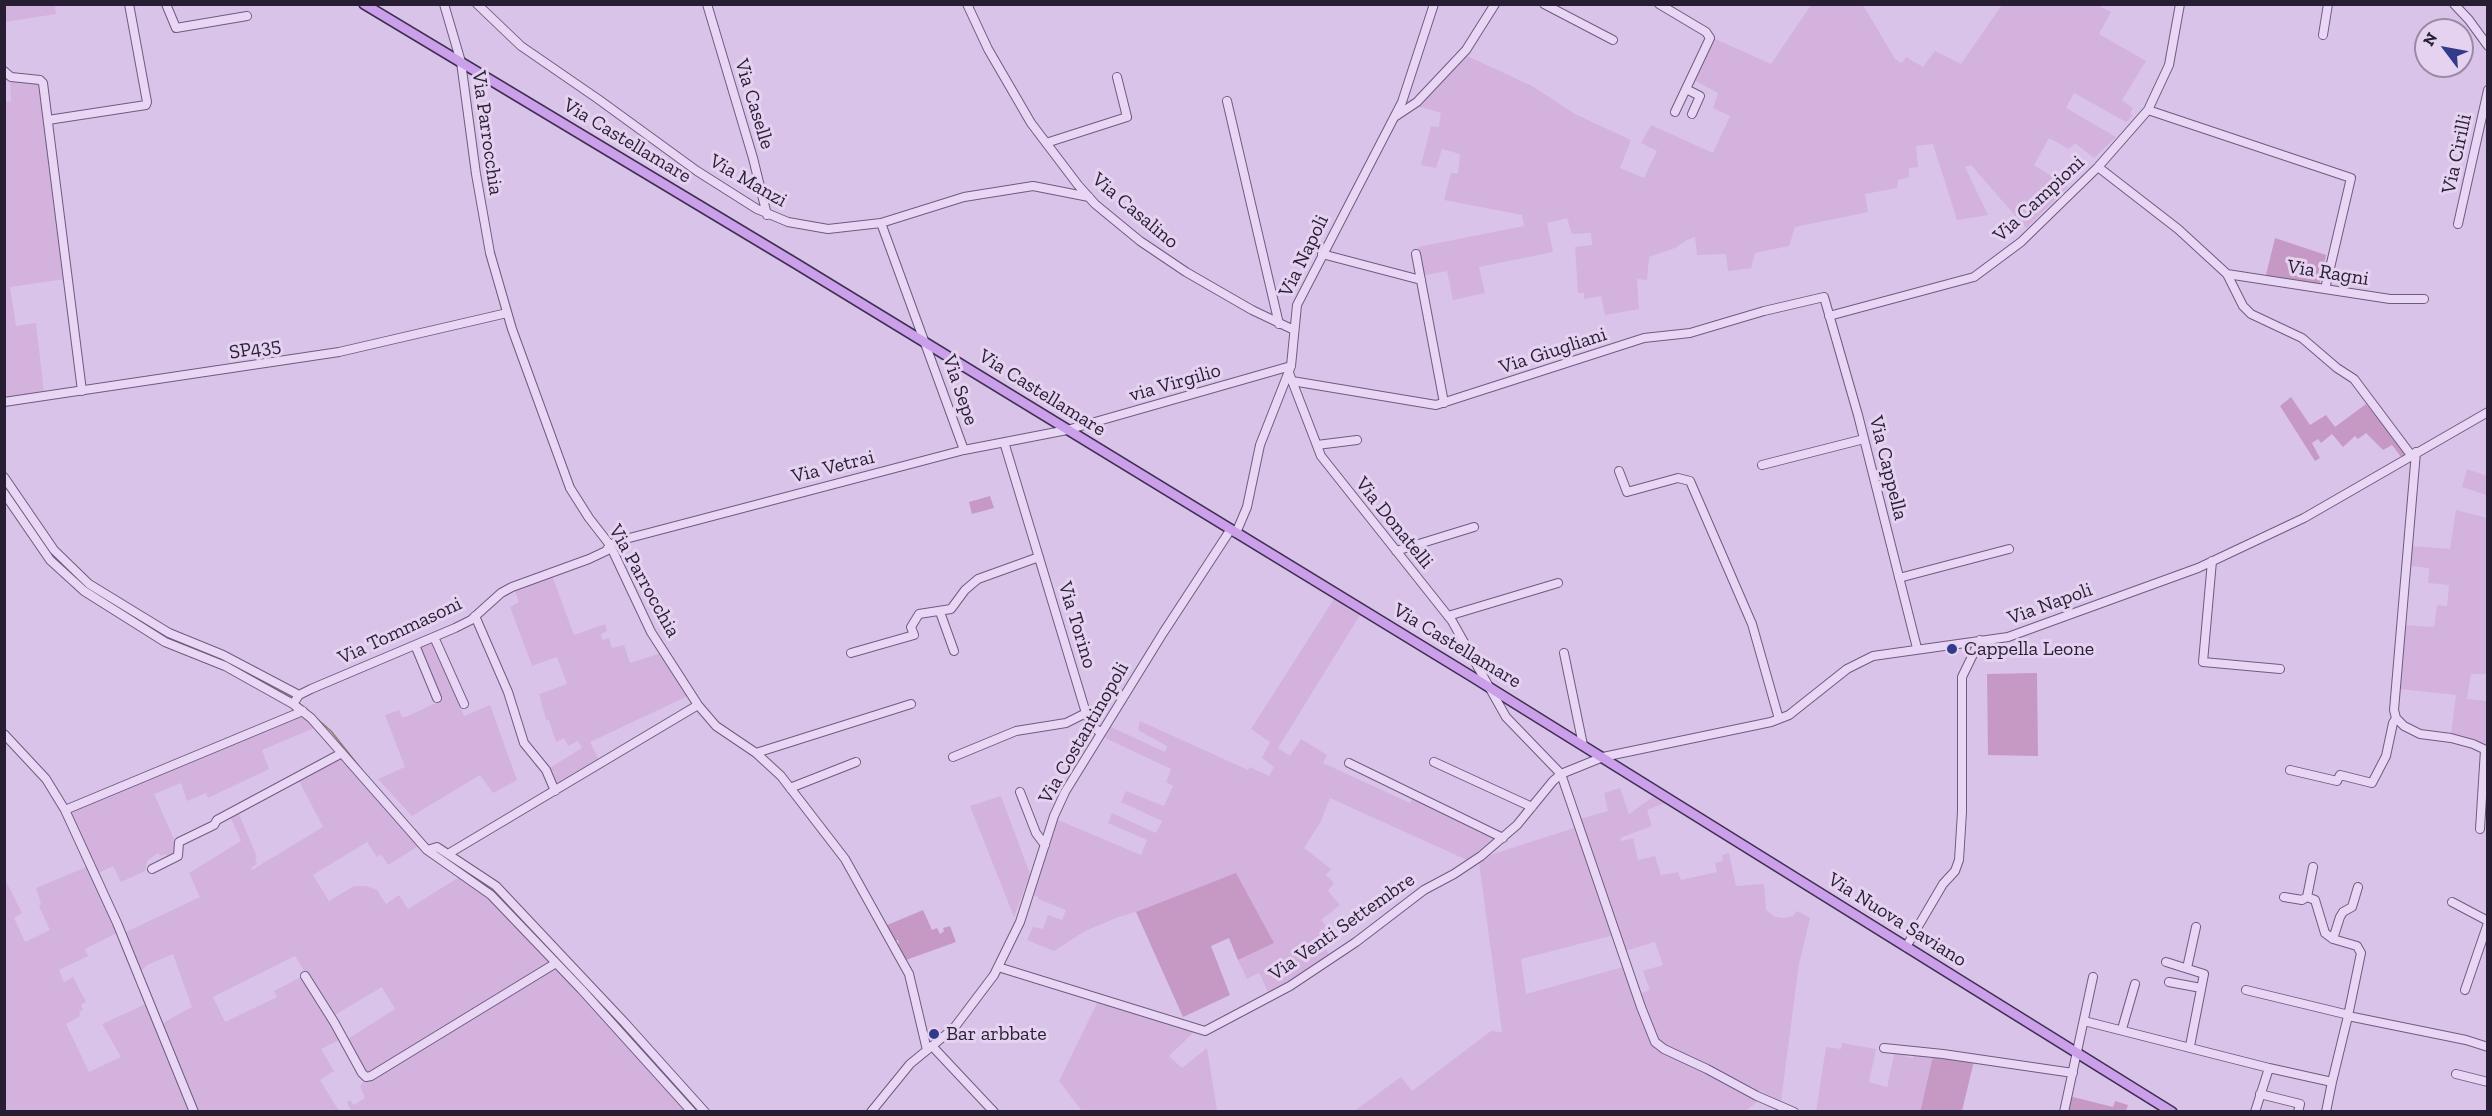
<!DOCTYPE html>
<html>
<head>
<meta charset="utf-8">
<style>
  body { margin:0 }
  #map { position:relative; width:2492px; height:1116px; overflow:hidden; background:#dac3e9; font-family:"Zilla Slab",serif }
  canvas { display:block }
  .frame { position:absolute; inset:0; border:6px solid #271e33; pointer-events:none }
  .north { position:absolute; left:2414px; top:18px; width:60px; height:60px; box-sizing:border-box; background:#e5d2f1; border:2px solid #998aa5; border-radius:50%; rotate:302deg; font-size:16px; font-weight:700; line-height:24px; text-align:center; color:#271e33 }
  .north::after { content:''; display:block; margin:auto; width:21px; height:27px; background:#323b8a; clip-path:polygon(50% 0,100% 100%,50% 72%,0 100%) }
</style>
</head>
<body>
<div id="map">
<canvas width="2492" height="1116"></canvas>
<div class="frame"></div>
<div class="north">N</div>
</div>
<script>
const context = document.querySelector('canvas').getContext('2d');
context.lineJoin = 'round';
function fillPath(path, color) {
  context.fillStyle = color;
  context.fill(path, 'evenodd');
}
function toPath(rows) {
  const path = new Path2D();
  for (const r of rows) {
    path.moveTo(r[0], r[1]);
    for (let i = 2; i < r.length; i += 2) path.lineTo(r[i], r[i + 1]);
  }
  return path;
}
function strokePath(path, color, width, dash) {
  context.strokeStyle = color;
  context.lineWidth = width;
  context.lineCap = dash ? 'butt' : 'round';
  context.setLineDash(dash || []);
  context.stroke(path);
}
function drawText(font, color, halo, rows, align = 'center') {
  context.font = font + ' "Zilla Slab",serif';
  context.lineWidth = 6;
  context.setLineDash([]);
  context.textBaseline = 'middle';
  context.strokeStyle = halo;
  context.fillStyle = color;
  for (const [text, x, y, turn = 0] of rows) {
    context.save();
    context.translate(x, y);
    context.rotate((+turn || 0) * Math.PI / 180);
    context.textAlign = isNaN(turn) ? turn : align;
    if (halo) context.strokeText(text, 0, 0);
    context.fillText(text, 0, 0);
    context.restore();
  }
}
const farmland = toPath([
  [5,4,55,5,56,14,5,22],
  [1811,5,1863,5,1895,59,1902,63,1906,57,1923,67,1935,51,1961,64,2002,5,2097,5,2111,12,2099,34,2146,61,2122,100,2133,108,2130,113,2133,115,2126,122,2074,93,2066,108,2116,137,2094,158,2075,143,2069,149,2049,138,2034,165,2068,187,2026,228,1971,165,1965,167,1988,215,1957,220,1933,144,1916,146,1918,167,1909,168,1909,177,1898,180,1897,188,1865,194,1868,212,1795,227,1789,246,1755,253,1751,268,1728,271,1726,254,1697,255,1695,237,1687,240,1675,248,1649,257,1647,280,1637,279,1639,309,1605,315,1601,296,1584,299,1584,293,1578,293,1575,247,1592,245,1591,233,1572,234,1567,218,1547,223,1553,252,1479,267,1485,293,1453,300,1447,271,1421,276,1418,247,1524,226,1522,215,1444,200,1451,173,1458,173,1460,154,1442,149,1436,168,1421,165,1431,126,1439,127,1441,113,1417,106,1465,55,1532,86,1575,114,1631,140,1620,168,1644,178,1657,151,1641,143,1651,125,1713,153,1730,116,1713,108,1718,93,1692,79,1713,38,1771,64],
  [10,81,40,83,65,279,10,287,16,326,36,323,44,393,5,400,4,102,11,101],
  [2467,469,2487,476,2487,495,2462,487],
  [2456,510,2487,518,2487,674,2471,674,2467,699,2487,701,2487,749,2451,734,2456,695,2399,689,2403,625,2434,627,2437,605,2447,606,2449,585,2428,583,2429,568,2410,566,2411,546,2450,549],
  [552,575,574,635,605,624,607,631,601,634,602,640,609,638,612,648,624,645,630,663,661,653,688,696,590,742,600,762,557,786,548,769,582,748,578,741,568,746,564,738,556,742,549,720,546,720,539,694,567,684,557,657,532,666,510,607,519,602,514,589],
  [1334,599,1360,615,1278,748,1290,756,1301,739,1327,755,1323,763,1410,803,1413,797,1497,837,1467,860,1330,798,1321,821,1304,848,1331,869,1326,875,1334,883,1328,891,1340,905,1321,920,1329,930,1318,938,1330,956,1301,977,1269,994,1259,973,1247,979,1238,960,1274,943,1136,912,1119,917,1085,931,1054,951,1027,940,1033,927,1043,929,1048,915,1062,920,1066,910,1038,899,1038,897,1033,895,1058,820,1141,855,1147,840,1108,823,1112,813,1156,833,1162,821,1121,802,1126,791,1164,806,1173,786,1166,782,1171,769,1105,738,1111,727,1165,752,1167,746,1138,730,1140,721,1248,770,1250,767,1269,776,1274,767,1262,758,1270,742,1251,729],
  [433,640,464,716,490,705,517,780,493,793,480,775,412,816,378,779,405,767,385,715,399,710,402,717,408,716,440,701,418,646],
  [302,715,317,727,262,750,269,769,208,798,206,793,187,801,181,783,154,794,175,841,176,854,168,859,166,854,161,856,158,853,147,861,145,871,121,882,113,866,97,874,69,812],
  [341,756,366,784,365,787,369,787,420,845,388,865,381,854,377,857,367,842,313,875,329,901,354,886,366,886,377,890,386,904,399,895,408,909,461,876,480,888,549,959,549,964,372,1072,365,1071,346,1040,395,1009,382,987,333,1016,309,973,306,974,295,956,213,997,225,1022,277,997,274,991,303,976,339,1040,321,1049,334,1071,320,1080,339,1111,196,1111,161,1024,192,1007,173,954,147,965,140,972,124,933,200,897,189,873,241,841,230,816,238,812,257,857,255,858,257,864,251,868,252,870,323,827,298,779,310,777,308,773],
  [1620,788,1629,814,1653,797,1665,803,1647,810,1652,826,1620,838,1621,841,1633,838,1638,860,1655,856,1661,875,1678,872,1681,880,1717,872,1715,863,1723,861,1722,855,1729,853,1736,886,1764,884,1766,910,1775,917,1784,918,1793,916,1797,911,1810,918,1799,964,1781,1101,1666,1046,1656,1038,1639,994,1650,990,1643,971,1663,965,1655,942,1625,951,1580,819,1608,811,1604,793],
  [1001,796,1030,874,1014,917,970,806],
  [1577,827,1614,935,1521,959,1526,994,1623,967,1653,1045,1758,1101,1744,1112,1353,1112,1401,1077,1412,1091,1491,1031,1502,1032,1479,863,1484,857],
  [89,866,119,932,85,949,88,956,59,970,64,982,73,977,86,1002,81,1005,83,1010,79,1012,80,1016,66,1024,89,1072,121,1057,102,1024,148,1003,191,1111,5,1112,5,879,22,913,14,918,25,942,50,930,39,906,41,904,36,888],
  [554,969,559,970,691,1111,352,1112,347,1102,350,1100,354,1105,365,1098,360,1086,364,1081,548,970],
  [1099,999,1195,1031,1169,1056,1182,1068,1207,1048,1217,1111,1082,1111,1059,1081],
  [1842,1043,1876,1049,1869,1082,1887,1087,1895,1051,1905,1053,1906,1057,1913,1058,1914,1053,1933,1056,1920,1111,1816,1112,1826,1047,1841,1049]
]);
const green = toPath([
  [2275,238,2326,255,2319,287,2265,279],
  [2291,397,2310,425,2326,415,2335,427,2366,404,2408,455,2402,458,2392,445,2383,450,2366,433,2358,439,2355,436,2343,447,2332,434,2321,443,2318,439,2312,443,2320,458,2315,461,2280,406],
  [990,496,994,508,972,514,969,502],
  [2037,673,2038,756,1988,755,1987,674],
  [1236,873,1274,943,1238,960,1229,938,1211,946,1230,995,1183,1017,1136,912],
  [923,910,932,930,937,928,940,934,944,931,943,928,950,926,956,942,906,960,897,945,899,943,898,940,895,941,885,926],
  [1933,1056,1974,1061,1962,1111,1920,1112],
  [2069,1096,2113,1107,2115,1101,2128,1105,2126,1111,2066,1112]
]);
const stream = toPath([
  [4,486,10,495],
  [47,549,61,565],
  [74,577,104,599,169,639,226,662,292,698],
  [298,702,331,731,362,770],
  [415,830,429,847],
  [455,865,493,892],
  [498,897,622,1027,698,1112]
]);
const minor = toPath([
  [166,4,176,28,247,16],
  [444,4,461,62,476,174,490,253,512,329,570,488,589,518,610,545,651,632,698,705,716,726,756,753,781,776,845,859,909,974,927,1050],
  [477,4,521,46,598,99,697,171,757,209,788,222,828,229,881,223,964,197,1033,186,1089,197],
  [707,4,753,158,767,215],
  [967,4,988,49,1031,123,1078,185,1095,204,1140,241,1186,272,1252,310,1294,330],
  [1544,4,1613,40],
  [1659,4,1706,32,1710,38,1675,112],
  [2454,4,2469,20,2488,46],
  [2323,35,2328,4],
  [4,71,11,77,40,80,43,83,82,391],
  [1686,89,1700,96,1692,114],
  [1227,101,1279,324],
  [2148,110,2351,178,2325,289],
  [1396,116,1417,102,1466,50,1495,4],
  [48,120,146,105,147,102,129,4],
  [1046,143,1127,117,1117,77],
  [2098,167,2178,229,2227,274,2390,299,2424,299],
  [881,223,964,450],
  [2458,224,2488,90],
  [1322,254,1421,280],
  [1416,254,1444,403],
  [2227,274,2243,306,2251,314,2302,338,2337,368,2354,379,2411,455],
  [1829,316,1974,277,2021,242,2098,167,2148,110,2169,65,2180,4],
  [1289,373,1321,456,1452,621,1506,717,1561,774,1641,1007,1655,1042,1664,1049,1707,1069,1757,1096,1794,1112],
  [1292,381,1436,405,1644,338,1690,333,1764,311,1824,297,1858,415,1917,648],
  [4,402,339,352,507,313],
  [1004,442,1086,713,1092,726,1101,733],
  [1317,445,1357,440],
  [2416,452,2394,710,2396,718,2404,726,2420,734,2451,738,2473,744,2488,751],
  [1762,465,1864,439],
  [1619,471,1627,492,1678,478,1690,481,1752,624,1779,719],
  [4,477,54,550,89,584,169,633,223,655,299,695],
  [4,493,50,560,84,591,165,642,225,666,293,704,311,718,427,850,491,895,581,989,692,1112],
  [1236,533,1247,507,1260,445,1291,366,1297,305,1402,102,1434,4],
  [1396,551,1474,527],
  [2212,561,2203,662,2280,669],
  [1899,578,2009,549],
  [940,612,954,651],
  [475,616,508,692,524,743,546,770,555,791],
  [1448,616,1558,583],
  [434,637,464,704],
  [415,645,437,698],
  [851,653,914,635,911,627,919,614,951,609,965,590,978,579,1039,557],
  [1564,653,1583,745],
  [293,704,299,695,311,689,455,628,471,620,501,593,512,587,589,559,606,551,610,545,618,541,964,450,1067,430,1291,366],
  [4,734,46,779,65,810,117,923,194,1112],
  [756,753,911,704],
  [953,757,1016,731,1066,723,1086,713],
  [1434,762,1532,807],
  [1349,763,1503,838],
  [2290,770,2337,781,2340,775,2372,783,2386,756,2393,723,2396,718],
  [790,788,856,762],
  [1020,792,1036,833,1045,845],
  [65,810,303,711],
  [2480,829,2485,750],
  [427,850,437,847,496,886,625,1023,705,1112],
  [448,854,698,705],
  [2313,867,2307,897,2315,900,2325,933,2333,939,2357,946,2361,953,2348,1016],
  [152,869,178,856,179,842,214,825,217,820,342,753],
  [2284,897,2302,900,2307,897],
  [2452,902,2488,921],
  [2333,939,2340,917,2343,912,2352,907,2358,887],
  [1906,947,1943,884,1955,871,1959,860,1962,812,1962,677,1980,640],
  [2166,962,2204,974,2190,1046],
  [998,967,1205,1031,1290,986,1356,942,1424,890,1454,874,1481,856,1517,825,1553,781,1561,774,1603,757,1771,722,1789,715,1847,669,1873,656,2008,637,2198,568,2304,518,2488,412],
  [2187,968,2196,927],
  [305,976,334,1022,362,1073,366,1077,371,1076,556,963],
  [2169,982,2201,988],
  [2246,990,2349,1015],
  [2465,990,2488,923],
  [2084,1021,2269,1068],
  [2122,1029,2135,984],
  [932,1046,994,1112],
  [1884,1048,1943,1054,2073,1073],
  [2456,1074,2488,1082],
  [2260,1094,2300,1104,2298,1112],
  [871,1112,910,1064,954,1028,994,975,1020,922,1054,816,1065,792,1163,633,1231,529],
  [2064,1112,2093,977],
  [2255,1112,2269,1068,2332,1082,2348,1016,2466,1040,2488,1047],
  [2326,1112,2332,1082]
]);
const major = toPath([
  [364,4,795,263,1471,676,2172,1112]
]);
const markers = [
  [1952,649,6,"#323b8a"],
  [934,1034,6,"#323b8a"]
];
const streetNames = [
  ["Via Caselle",754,104,73],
  ["Via Parrocchia",487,133,82],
  ["Via Castellamare",627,141,31],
  ["Via Cirilli",2457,154,-78],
  ["Via Manzi",748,181,30],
  ["Via Campioni",2039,199,-43],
  ["Via Casalino",1135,211,40],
  ["Via Napoli",1304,256,-64],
  ["Via Ragni",2328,273,9],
  ["SP435",255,349,-9],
  ["Via Giugliani",1553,351,-18],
  ["via Virgilio",1175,383,-16],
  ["Via Sepe",960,390,71],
  ["Via Castellamare",1042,393,32],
  ["Via Vetrai",833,467,-14],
  ["Via Cappella",1888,468,76],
  ["Via Donatelli",1394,523,51],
  ["Via Parrocchia",644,581,61],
  ["Via Napoli",2050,604,-20],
  ["Via Torino",1077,625,73],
  ["Via Tommasoni",400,631,-25],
  ["Via Castellamare",1457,646,31],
  ["Via Costantinopoli",1084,733,-60],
  ["Via Nuova Saviano",1897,920,32],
  ["Via Venti Settembre",1342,927,-35]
];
const poiNames = [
  ["Cappella Leone",1964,649],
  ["Bar arbbate",946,1034]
];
fillPath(farmland, '#d3b2de');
fillPath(green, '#c699c5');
strokePath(stream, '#89806d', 1.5);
strokePath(minor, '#6d5c81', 10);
strokePath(major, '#3c3050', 12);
strokePath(minor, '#e9d6f5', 8);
strokePath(major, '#cb9fe9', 9);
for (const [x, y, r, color] of markers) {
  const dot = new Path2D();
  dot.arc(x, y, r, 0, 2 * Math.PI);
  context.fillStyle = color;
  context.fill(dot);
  strokePath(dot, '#e5d2f1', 2);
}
drawText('20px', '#271e33', '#e5d2f1', streetNames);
drawText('20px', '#271e33', '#e5d2f1', poiNames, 'left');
</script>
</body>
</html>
